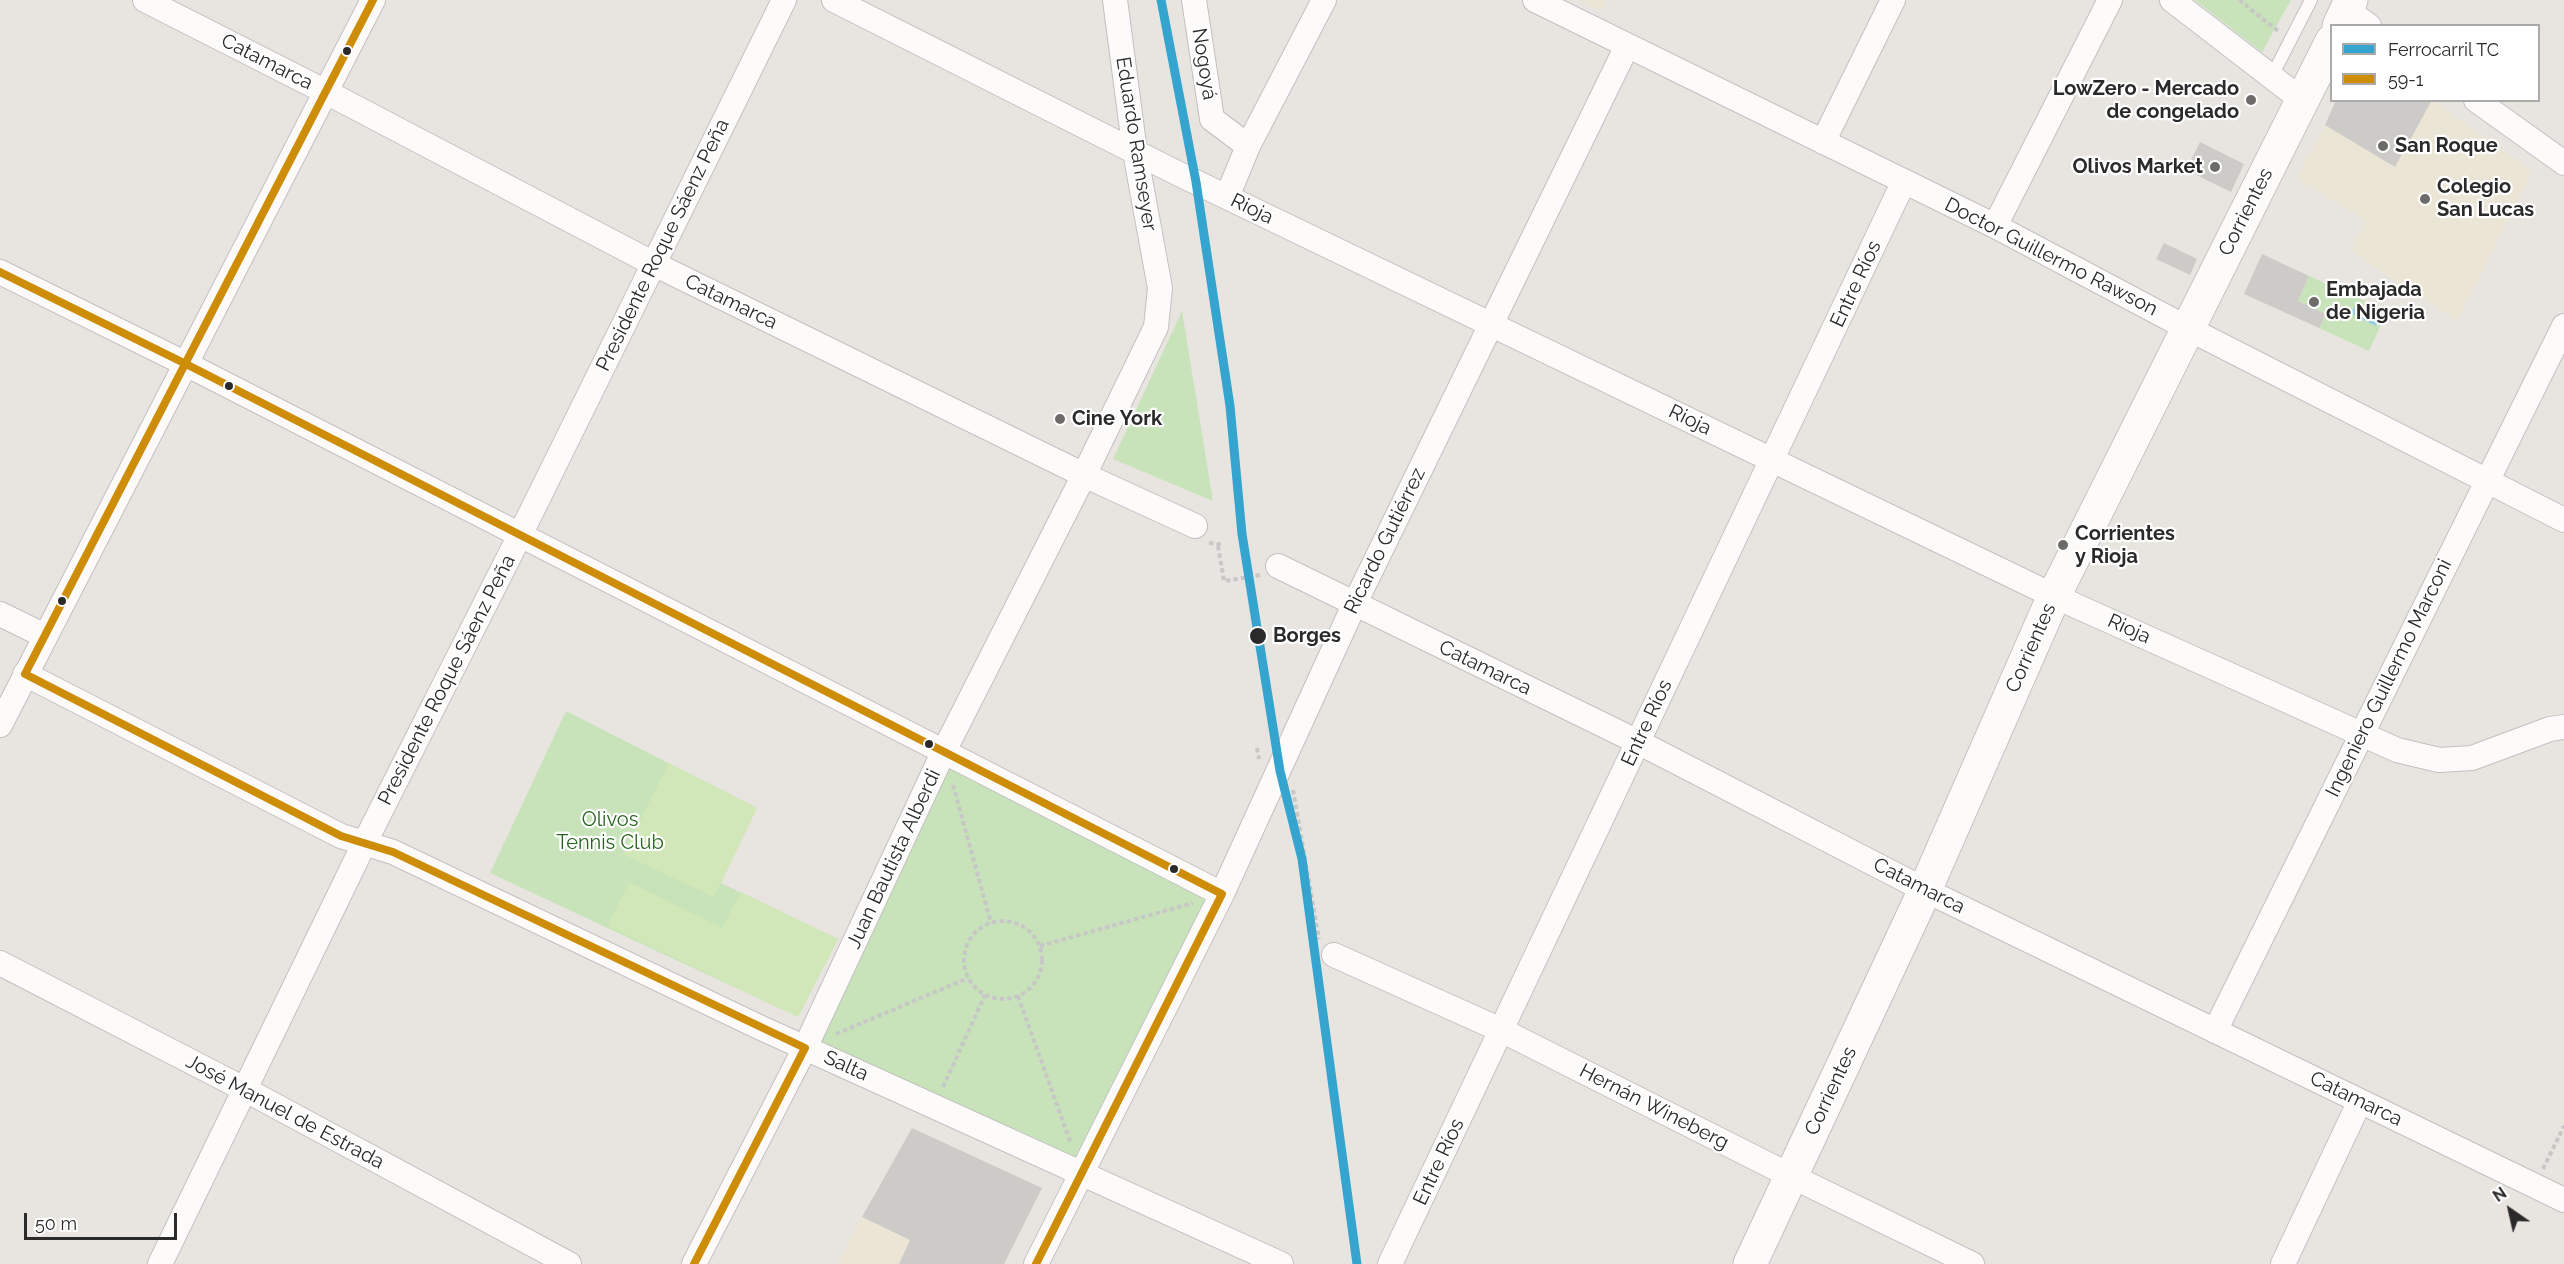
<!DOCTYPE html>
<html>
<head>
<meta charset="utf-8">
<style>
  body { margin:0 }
  #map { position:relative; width:2564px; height:1264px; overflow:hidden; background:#e8e5e0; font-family:Raleway,sans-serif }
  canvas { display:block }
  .legend { position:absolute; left:2330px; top:24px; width:210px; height:78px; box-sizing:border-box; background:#fff; border:2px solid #aaa; margin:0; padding:8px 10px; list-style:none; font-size:18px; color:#2a2a2a }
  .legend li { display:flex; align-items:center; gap:12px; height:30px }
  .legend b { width:30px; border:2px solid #aaa }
  .north { position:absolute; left:2480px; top:1180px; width:60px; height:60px; -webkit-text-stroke:4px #fff; paint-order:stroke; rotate:326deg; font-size:16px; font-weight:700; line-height:24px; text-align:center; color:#2a2a2a }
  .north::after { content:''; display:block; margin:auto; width:21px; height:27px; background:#2a2a2a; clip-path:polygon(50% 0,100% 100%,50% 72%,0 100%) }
  .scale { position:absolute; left:24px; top:1213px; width:153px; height:27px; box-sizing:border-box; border:3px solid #2a2a2a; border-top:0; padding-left:8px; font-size:18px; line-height:21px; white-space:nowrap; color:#2a2a2a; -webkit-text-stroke:4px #fff; paint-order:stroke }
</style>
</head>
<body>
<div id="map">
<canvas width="2564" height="1264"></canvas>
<ul class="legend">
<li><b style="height:8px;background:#35a5d0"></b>Ferrocarril TC</li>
<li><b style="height:8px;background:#ce8d08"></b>59-1</li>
</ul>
<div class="north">N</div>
<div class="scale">50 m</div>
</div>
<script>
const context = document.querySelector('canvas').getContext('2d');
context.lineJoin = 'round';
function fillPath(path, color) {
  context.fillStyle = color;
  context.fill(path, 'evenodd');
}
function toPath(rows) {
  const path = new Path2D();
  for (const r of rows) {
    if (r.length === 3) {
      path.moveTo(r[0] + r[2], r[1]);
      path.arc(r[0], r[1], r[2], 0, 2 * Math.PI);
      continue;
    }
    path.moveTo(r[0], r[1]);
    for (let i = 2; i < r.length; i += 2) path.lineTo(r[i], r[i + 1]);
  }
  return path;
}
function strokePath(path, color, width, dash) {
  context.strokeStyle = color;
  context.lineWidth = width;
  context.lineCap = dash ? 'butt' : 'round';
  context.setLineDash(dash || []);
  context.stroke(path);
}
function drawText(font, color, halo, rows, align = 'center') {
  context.font = font + ' Raleway,sans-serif';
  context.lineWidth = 4.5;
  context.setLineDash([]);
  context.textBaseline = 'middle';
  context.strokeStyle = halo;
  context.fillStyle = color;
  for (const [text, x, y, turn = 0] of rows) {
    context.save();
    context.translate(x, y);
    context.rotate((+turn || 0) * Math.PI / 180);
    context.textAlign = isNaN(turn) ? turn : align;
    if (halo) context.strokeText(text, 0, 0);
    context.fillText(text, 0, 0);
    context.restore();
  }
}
const education = toPath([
  [1579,0,1606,0,1601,11],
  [2432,100,2532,171,2458,321,2350,251,2365,220,2297,178,2325,125,2395,166],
  [862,1217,910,1240,899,1264,838,1264]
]);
const green = toPath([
  [2195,0,2291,0,2262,52],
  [2309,276,2387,311,2369,351,2319,328,2326,314,2298,301],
  [1182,311,1213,501,1113,459],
  [566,711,757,808,721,883,838,939,798,1017,490,873],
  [943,753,1222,894,1081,1173,805,1048]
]);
const pitch = toPath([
  [669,763,757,808,714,897,623,854],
  [629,882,722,928,741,892,838,939,798,1017,608,926]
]);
const water = toPath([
  [2356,303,2381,314,2376,326,2351,314]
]);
const building = toPath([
  [2336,100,2432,100,2395,167,2325,125],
  [2200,142,2244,164,2231,192,2186,170],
  [2164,243,2197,259,2190,275,2156,259],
  [2262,254,2309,276,2298,301,2326,314,2319,328,2244,294],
  [912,1128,1042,1188,1004,1264,899,1264,910,1240,862,1217]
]);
const path = toPath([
  [2239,0,2278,31],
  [1209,543,1224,545],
  [1218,546,1224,581,1260,575],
  [1257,748,1259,759],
  [953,785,991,923],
  [1293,790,1319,939],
  [1003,960,39],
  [1040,946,1193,903],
  [1018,996,1071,1144],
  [836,1034,968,978],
  [943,1087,985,995],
  [2543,1169,2564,1126]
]);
const lane = toPath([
  [2272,76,2311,0]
]);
const street = toPath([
  [145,0,326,92,654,264,1084,475,1195,526],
  [834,0,1179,174,2054,596,2397,750,2439,760,2472,758,2550,729,2564,727],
  [1194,0,1212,119,1248,146],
  [1535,0,1995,226,2187,328,2564,520],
  [2172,0,2303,101],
  [2346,9,2369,26],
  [2476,100,2564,163],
  [1823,142,1893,0],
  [1227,197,1248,146,1324,0],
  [1995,226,2110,0],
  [0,272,186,364,1222,894],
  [1278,566,1638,742,1925,890,2564,1200],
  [0,614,45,636],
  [25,674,341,836,393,852,759,1027,1281,1264],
  [0,725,373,0],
  [1334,955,1501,1030,1791,1176,1972,1264],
  [0,963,246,1090,569,1264],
  [2215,1031,2564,326],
  [160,1264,364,844,520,535,784,0],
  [694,1264,805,1048,943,753,1084,475,1156,327,1160,288,1135,152,1115,0],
  [1036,1264,1222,894,1355,603,1627,46],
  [1390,1264,1904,181],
  [2283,1264,2360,1101]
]);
const secondary = toPath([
  [2339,26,2351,0],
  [1750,1264,1925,890,2054,596,2332,41]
]);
const bus1 = toPath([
  [373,0,25,674,341,836,393,852,805,1048,694,1264],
  [0,272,186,364,1222,894,1036,1264]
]);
const rail1 = toPath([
  [1161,0,1196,182,1230,406,1242,534,1280,771,1302,859,1357,1264]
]);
const markers = [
  [347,51,5,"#2a2a2a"],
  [2251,100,6,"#6c6b6a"],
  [2383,146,6,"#6c6b6a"],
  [2215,167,6,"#6c6b6a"],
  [2425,199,6,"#6c6b6a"],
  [2314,302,6,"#6c6b6a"],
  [229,386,5,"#2a2a2a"],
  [1060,419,6,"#6c6b6a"],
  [2063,545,6,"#6c6b6a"],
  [62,601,5,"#2a2a2a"],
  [1258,636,9,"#2a2a2a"],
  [929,744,5,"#2a2a2a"],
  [1174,869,5,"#2a2a2a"]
];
const streetNames = [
  ["Catamarca",267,62,27],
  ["Nogoyá",1204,64,81],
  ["Eduardo Ramseyer",1136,144,81],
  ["Rioja",1252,209,26],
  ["Corrientes",2246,212,-63],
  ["Presidente Roque Sáenz Peña",663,245,-64],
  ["Doctor Guillermo Rawson",2051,257,27],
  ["Entre Ríos",1856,284,-65],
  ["Catamarca",731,302,26],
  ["Rioja",1690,420,26],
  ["Ricardo Gutiérrez",1385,541,-64],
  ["Rioja",2129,629,24],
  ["Corrientes",2031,648,-66],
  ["Catamarca",1485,668,26],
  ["Ingeniero Guillermo Marconi",2389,678,-64],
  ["Presidente Roque Sáenz Peña",447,680,-63],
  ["Entre Ríos",1647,723,-65],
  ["Juan Bautista Alberdi",894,859,-65],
  ["Catamarca",1919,886,27],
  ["Salta",846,1066,24],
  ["Corrientes",1831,1091,-65],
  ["Catamarca",2356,1099,26],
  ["Hernán Wineberg",1654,1107,27],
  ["José Manuel de Estrada",285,1112,28],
  ["Entre Ríos",1439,1162,-65]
];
const poiNames = [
  ["LowZero - Mercado",2239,89,"right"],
  ["de congelado",2239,112,"right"],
  ["San Roque",2395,146],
  ["Olivos Market",2203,167,"right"],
  ["Colegio",2437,187],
  ["San Lucas",2437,210],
  ["Embajada",2326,290],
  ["de Nigeria",2326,313],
  ["Cine York",1072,419],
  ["Corrientes",2075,534],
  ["y Rioja",2075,557]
];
const stopNames = [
  ["Borges",1273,636]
];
const parkNames = [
  ["Olivos",610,820],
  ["Tennis Club",610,843]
];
fillPath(education, '#ebe5d5');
fillPath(green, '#c8e3ba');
fillPath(pitch, '#d2e7b8');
fillPath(water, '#95cce8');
fillPath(building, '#cdcbc7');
strokePath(lane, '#c2c1c1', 14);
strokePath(street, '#c2c1c1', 26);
strokePath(secondary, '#c2c1c1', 35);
strokePath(path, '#c8c7c7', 4, [4.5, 3]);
strokePath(lane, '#fcfbfa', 12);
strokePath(street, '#fcfbfa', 24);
strokePath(secondary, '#fcfbfa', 33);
strokePath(bus1, '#ce8d08', 8);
strokePath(rail1, '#35a5d0', 9);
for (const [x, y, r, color] of markers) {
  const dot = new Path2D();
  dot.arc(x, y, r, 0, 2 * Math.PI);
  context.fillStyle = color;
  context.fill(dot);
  strokePath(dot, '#fff', 2);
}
drawText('20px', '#2a2a2a', '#fff', streetNames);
drawText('bold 20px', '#2a2a2a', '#fff', poiNames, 'left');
drawText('bold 20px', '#2a2a2a', '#fff', stopNames, 'left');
drawText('20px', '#26651c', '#fff', parkNames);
</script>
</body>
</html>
